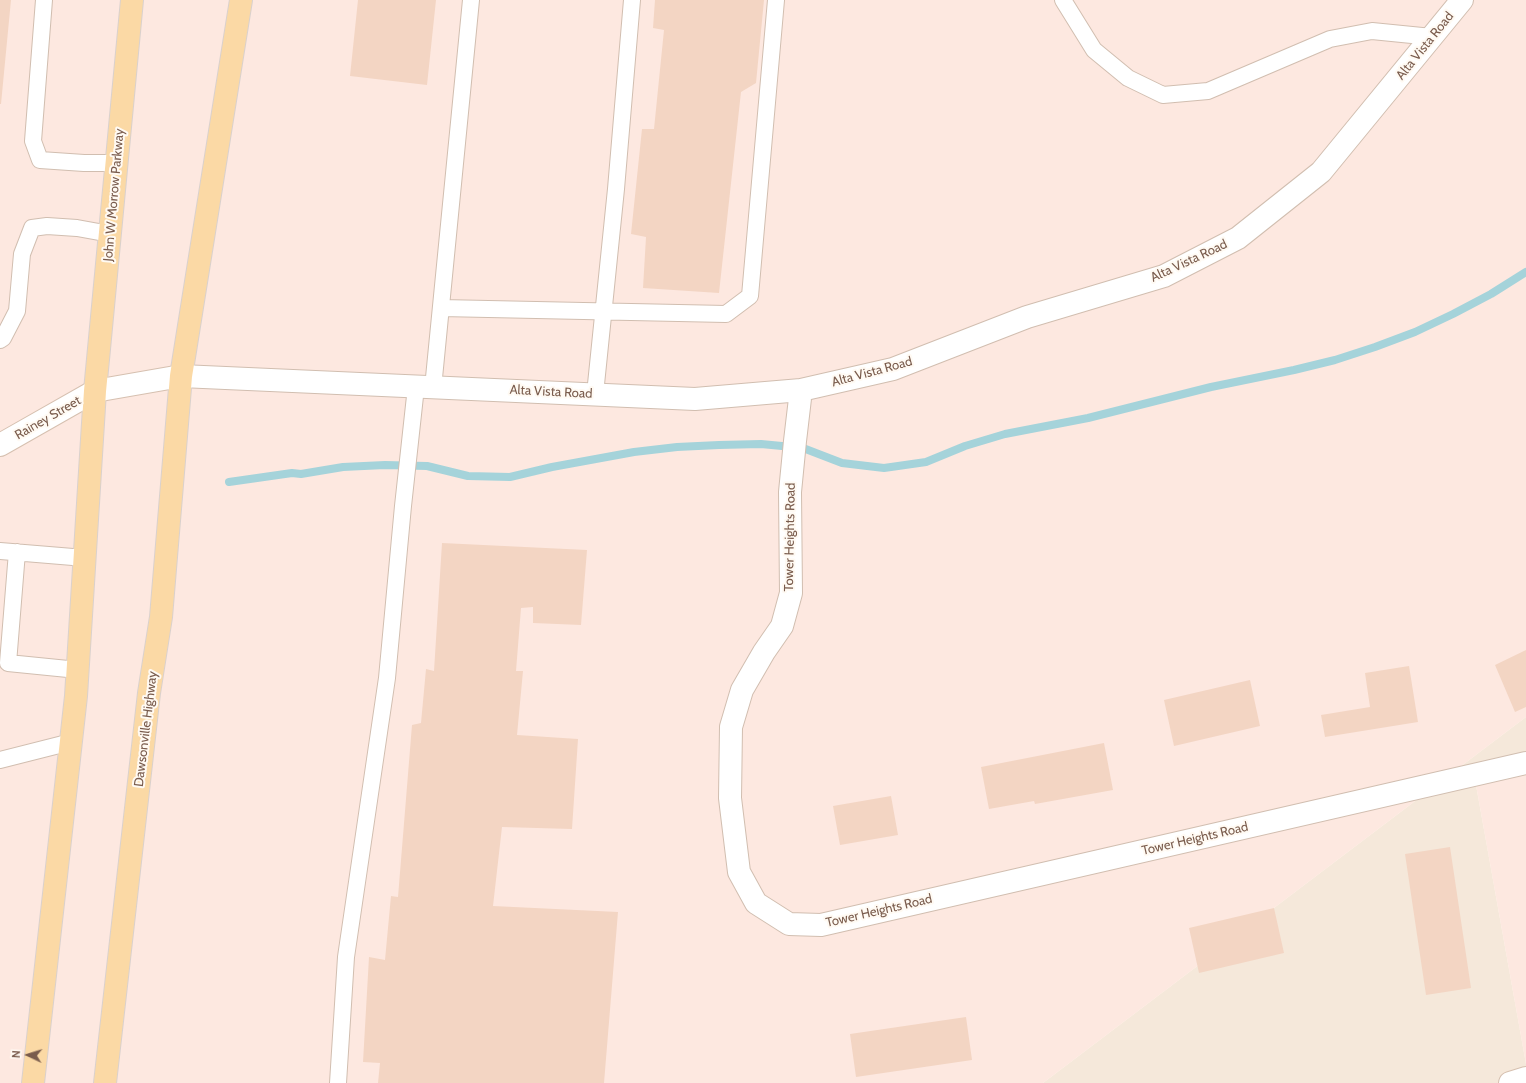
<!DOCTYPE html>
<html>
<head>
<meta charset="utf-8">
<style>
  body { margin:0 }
  #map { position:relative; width:1526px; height:1083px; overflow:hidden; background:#fdf6ec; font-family:Cabin,sans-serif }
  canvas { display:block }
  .north { position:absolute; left:8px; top:1035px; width:40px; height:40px; -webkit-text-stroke:3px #fffaf3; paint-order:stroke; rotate:274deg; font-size:11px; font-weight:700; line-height:16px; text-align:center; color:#7a5c4d }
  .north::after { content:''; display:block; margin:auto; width:14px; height:18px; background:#7a5c4d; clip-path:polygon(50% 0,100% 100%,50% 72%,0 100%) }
</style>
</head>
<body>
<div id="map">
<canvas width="1526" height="1083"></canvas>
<div class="north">N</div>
</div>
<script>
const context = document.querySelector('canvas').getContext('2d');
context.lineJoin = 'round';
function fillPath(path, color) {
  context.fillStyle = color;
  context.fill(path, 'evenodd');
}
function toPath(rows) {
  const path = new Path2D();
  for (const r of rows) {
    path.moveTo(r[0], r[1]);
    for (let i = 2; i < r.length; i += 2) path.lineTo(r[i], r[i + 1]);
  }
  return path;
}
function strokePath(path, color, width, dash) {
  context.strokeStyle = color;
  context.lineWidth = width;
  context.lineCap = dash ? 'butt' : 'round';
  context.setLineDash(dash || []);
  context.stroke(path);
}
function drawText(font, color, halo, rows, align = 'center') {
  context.font = font + ' Cabin,sans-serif';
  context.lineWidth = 4;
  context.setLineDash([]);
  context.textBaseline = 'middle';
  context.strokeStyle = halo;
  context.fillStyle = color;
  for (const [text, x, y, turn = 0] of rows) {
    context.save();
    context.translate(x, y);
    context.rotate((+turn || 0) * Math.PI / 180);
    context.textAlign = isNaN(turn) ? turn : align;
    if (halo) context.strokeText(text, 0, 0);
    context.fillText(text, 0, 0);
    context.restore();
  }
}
const residential = toPath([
  [1526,717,1526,767,1476,785,1526,1064,1526,1083,1043,1083]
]);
const commercial = toPath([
  [0,0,1526,0,1526,717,1043,1083,0,1083],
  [1526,767,1526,1064,1476,785]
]);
const stream = toPath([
  [229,482,292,473,301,474,343,467,385,465,427,466,468,476,510,477,552,467,634,452,677,447,719,445,761,444,803,448,842,463,884,468,926,462,965,446,1005,434,1088,418,1211,387,1294,370,1335,360,1375,347,1415,332,1453,314,1491,294,1526,272]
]);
const building = toPath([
  [0,0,11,0,1,104,0,104],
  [358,0,436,0,427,85,350,76],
  [655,0,764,0,756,83,741,92,719,293,643,288,646,237,631,234,642,129,654,129,664,30,653,28],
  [442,543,587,550,581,625,533,623,533,607,521,608,516,671,523,671,517,735,578,739,572,829,502,827,493,906,618,912,604,1083,378,1083,380,1063,363,1062,369,957,385,960,391,896,398,897,412,725,421,723,426,669,434,671],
  [1526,650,1526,707,1515,712,1495,665],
  [1409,666,1418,722,1325,737,1321,715,1370,707,1365,673],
  [1250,680,1260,726,1174,746,1164,700],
  [1104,743,1113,790,1035,804,1034,801,989,809,981,767],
  [891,796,898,835,840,845,833,806],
  [1450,847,1471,988,1426,995,1405,854],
  [1274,908,1284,953,1199,973,1189,928],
  [966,1017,972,1060,856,1077,850,1034]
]);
const lane = toPath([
  [44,0,33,141,40,160,84,163,117,163],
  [1063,0,1094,50,1128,78,1163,95,1208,91,1330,39,1372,31,1432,37],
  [441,308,726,314,750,296,776,0],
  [0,340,3,338,17,311,22,254,32,228,47,226,77,228,110,234],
  [433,388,471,0],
  [595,394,616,189,632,0],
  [0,551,85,558],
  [17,552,8,663,78,670],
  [0,760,71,742],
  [338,1083,346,957,387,678,403,506,416,387]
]);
const street = toPath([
  [181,376,695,399,801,390,893,369,1027,317,1164,276,1238,238,1321,172,1462,0],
  [801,390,795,441,790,492,791,593,782,626,764,652,742,690,731,727,730,798,739,872,756,903,789,924,821,925,1526,763]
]);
const secondary = toPath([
  [0,445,95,391,181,376],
  [1510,1083,1526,1078]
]);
const primary = toPath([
  [33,1083,76,696,95,391,132,0],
  [105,1083,149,693,161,617,181,376,241,0]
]);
const streetNames = [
  ["Alta Vista Road",1425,46,-51],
  ["John W Morrow Parkway",114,195,-85],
  ["Alta Vista Road",1189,261,-25],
  ["Alta Vista Road",872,372,-15],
  ["Alta Vista Road",551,392,3],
  ["Rainey Street",48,418,-30],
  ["Tower Heights Road",790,537,-89],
  ["Dawsonville Highway",146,729,-83],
  ["Tower Heights Road",1195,839,-13],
  ["Tower Heights Road",879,911,-13]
];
fillPath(residential, '#f5e8da');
fillPath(commercial, '#fde8e0');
strokePath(stream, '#a5d3da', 8);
fillPath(building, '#f3d5c3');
strokePath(lane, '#d1beb0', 18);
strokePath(street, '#d1beb0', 24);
strokePath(secondary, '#d6c0b0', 24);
strokePath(primary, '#dad1cd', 24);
strokePath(lane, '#fff', 16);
strokePath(street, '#fff', 22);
strokePath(secondary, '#fff', 22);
strokePath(primary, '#fbd9a5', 22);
drawText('13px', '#7a5c4d', '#fffaf3', streetNames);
</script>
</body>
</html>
